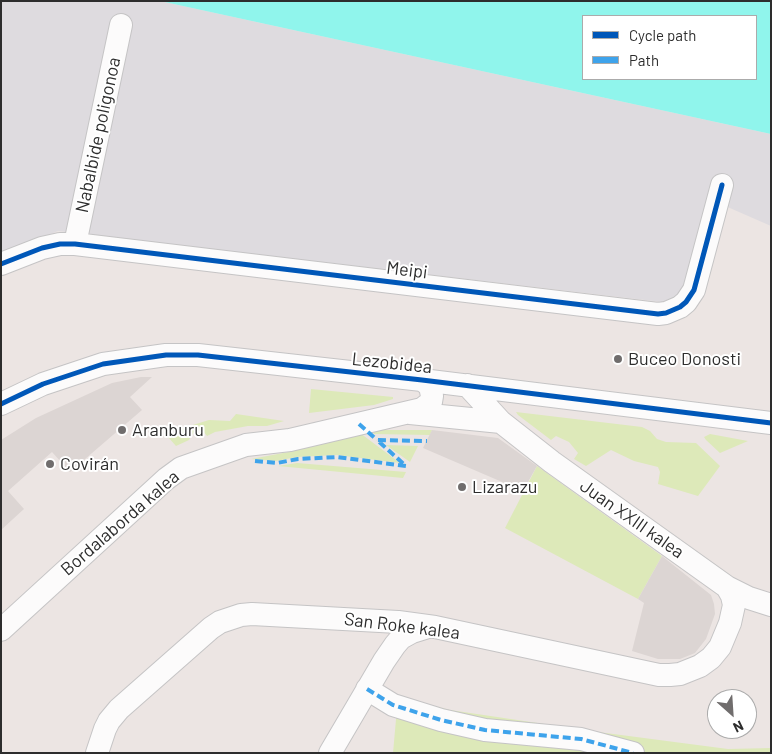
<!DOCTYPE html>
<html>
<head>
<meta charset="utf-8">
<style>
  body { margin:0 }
  #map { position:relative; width:772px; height:754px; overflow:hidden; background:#ece5e3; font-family:Barlow,sans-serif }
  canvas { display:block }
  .frame { position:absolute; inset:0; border:2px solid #2d2d2d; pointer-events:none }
  .legend { position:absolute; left:582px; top:15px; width:175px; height:65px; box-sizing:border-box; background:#fff; border:1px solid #ababab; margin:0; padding:6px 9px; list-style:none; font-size:15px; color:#2d2d2d }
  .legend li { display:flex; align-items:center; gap:10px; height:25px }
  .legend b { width:25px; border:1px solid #ababab }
  .north { position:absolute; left:707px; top:689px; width:50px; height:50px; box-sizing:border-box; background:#fff; border:1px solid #ababab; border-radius:50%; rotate:154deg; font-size:14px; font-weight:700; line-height:20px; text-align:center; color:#2d2d2d }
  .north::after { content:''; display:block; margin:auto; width:18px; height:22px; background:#706d6d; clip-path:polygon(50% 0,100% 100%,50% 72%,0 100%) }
</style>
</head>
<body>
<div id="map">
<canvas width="772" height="754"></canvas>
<div class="frame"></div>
<ul class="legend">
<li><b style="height:6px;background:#0057b8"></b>Cycle path</li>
<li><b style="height:6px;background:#3ea3eb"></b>Path</li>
</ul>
<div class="north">N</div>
</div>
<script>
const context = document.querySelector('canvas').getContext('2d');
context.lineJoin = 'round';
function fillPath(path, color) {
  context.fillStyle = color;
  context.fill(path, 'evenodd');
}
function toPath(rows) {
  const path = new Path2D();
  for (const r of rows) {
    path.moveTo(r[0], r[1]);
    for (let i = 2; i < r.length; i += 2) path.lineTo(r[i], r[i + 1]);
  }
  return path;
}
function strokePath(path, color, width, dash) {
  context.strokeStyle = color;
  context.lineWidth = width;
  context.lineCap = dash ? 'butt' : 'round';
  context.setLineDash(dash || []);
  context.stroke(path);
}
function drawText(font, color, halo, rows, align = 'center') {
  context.font = font + ' Barlow,sans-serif';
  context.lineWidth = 4;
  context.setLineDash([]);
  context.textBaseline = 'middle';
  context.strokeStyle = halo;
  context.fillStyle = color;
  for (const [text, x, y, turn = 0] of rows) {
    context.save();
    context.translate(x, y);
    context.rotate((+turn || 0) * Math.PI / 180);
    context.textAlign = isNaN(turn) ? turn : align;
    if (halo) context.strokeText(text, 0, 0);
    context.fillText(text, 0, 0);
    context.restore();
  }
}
const industrial = toPath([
  [1,1,160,1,771,134,771,226,707,198,687,282,678,296,662,302,58,231,1,254]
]);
const green = toPath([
  [311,389,393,397,393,399,374,405,309,413],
  [516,412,642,427,650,431,657,439,666,442,696,443,720,466,698,496,658,484,660,472,658,467,634,461,611,450,586,466,574,459,578,453,569,442,556,436,551,440,518,415],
  [236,414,284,421,267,426,248,426,215,432,207,436,202,430,194,432,189,440,176,446,168,437,183,428,209,420,230,421],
  [376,430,432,430,430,435,373,434],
  [360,433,400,463,337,455,297,457,276,461,251,459,294,451],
  [710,434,748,441,720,453,706,440,704,437],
  [386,445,418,446,410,462],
  [297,463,406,472,403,478,278,466],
  [537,466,662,556,638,599,505,528],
  [398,697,450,710,598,732,728,749,771,748,771,753,393,753]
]);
const plaza = toPath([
  [141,377,152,377,130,397,142,410,70,472,52,452,8,491,24,509,1,530,1,440,36,418,112,383],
  [432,430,498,438,537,466,523,491,423,448],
  [662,556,711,595,714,604,715,614,706,639,695,653,680,659,658,659,632,651,644,603,638,599]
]);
const water = toPath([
  [160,1,771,1,771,134],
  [583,16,756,16,756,79,583,79]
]);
const minor = toPath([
  [75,244,121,25],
  [1,264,42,248,60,244,75,244,658,314,666,313,680,307,686,302,694,290,722,185],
  [467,385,501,422,552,462,727,587,749,598,771,605],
  [1,404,43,384,103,364,166,355,198,355,422,380,771,423],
  [410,413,501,422],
  [1,630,166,479,181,468,246,445,290,440,422,409,431,402,432,396,430,386,422,380],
  [367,689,393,705,441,720,485,730,581,739,633,753],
  [97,753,105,729,109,721,119,709,211,628,220,622,241,615,252,614,398,622,435,627,659,675,670,675,680,674,700,666,711,658,720,647,730,623,734,605,732,596,727,587],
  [330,753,384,661,395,645,401,638,412,632,428,627]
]);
const quiet = toPath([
  [359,424,377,440],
  [255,461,277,463,298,459,337,457,406,466,377,440,427,441],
  [367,689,393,705,441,720,485,730,581,739,633,753]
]);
const cycleway = toPath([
  [1,264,42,248,60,244,75,244,658,314,666,313,680,307,686,302,694,290,722,185],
  [1,404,43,384,103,364,166,355,198,355,422,380,771,423]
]);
const markers = [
  [618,359,5,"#706d6d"],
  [122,430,5,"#706d6d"],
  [50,464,5,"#706d6d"],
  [462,487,5,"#706d6d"]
];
const streetNames = [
  ["Nabalbide poligonoa",98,135,-78],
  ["Meipi",407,270,7],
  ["Lezobidea",392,363,6],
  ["Juan XXIII kalea",632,519,35],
  ["Bordalaborda kalea",120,523,-41],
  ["San Roke kalea",402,626,7]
];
const poiNames = [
  ["Buceo Donosti",628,359],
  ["Aranburu",132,430],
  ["Covirán",60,464],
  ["Lizarazu",472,487]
];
fillPath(industrial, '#dedbdf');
fillPath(green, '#dde9b9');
fillPath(plaza, '#dcd5d3');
fillPath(water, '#90f5ec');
strokePath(minor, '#c5c4c5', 24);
strokePath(minor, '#fcfbfb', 22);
strokePath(quiet, '#3ea3eb', 4, [8, 4]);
strokePath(cycleway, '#0057b8', 5);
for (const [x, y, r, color] of markers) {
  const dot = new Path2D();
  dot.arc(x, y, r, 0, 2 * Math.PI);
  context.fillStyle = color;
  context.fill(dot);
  strokePath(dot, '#fff', 2);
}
drawText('18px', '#2d2d2d', '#fff', streetNames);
drawText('18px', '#2d2d2d', '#fff', poiNames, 'left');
</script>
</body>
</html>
